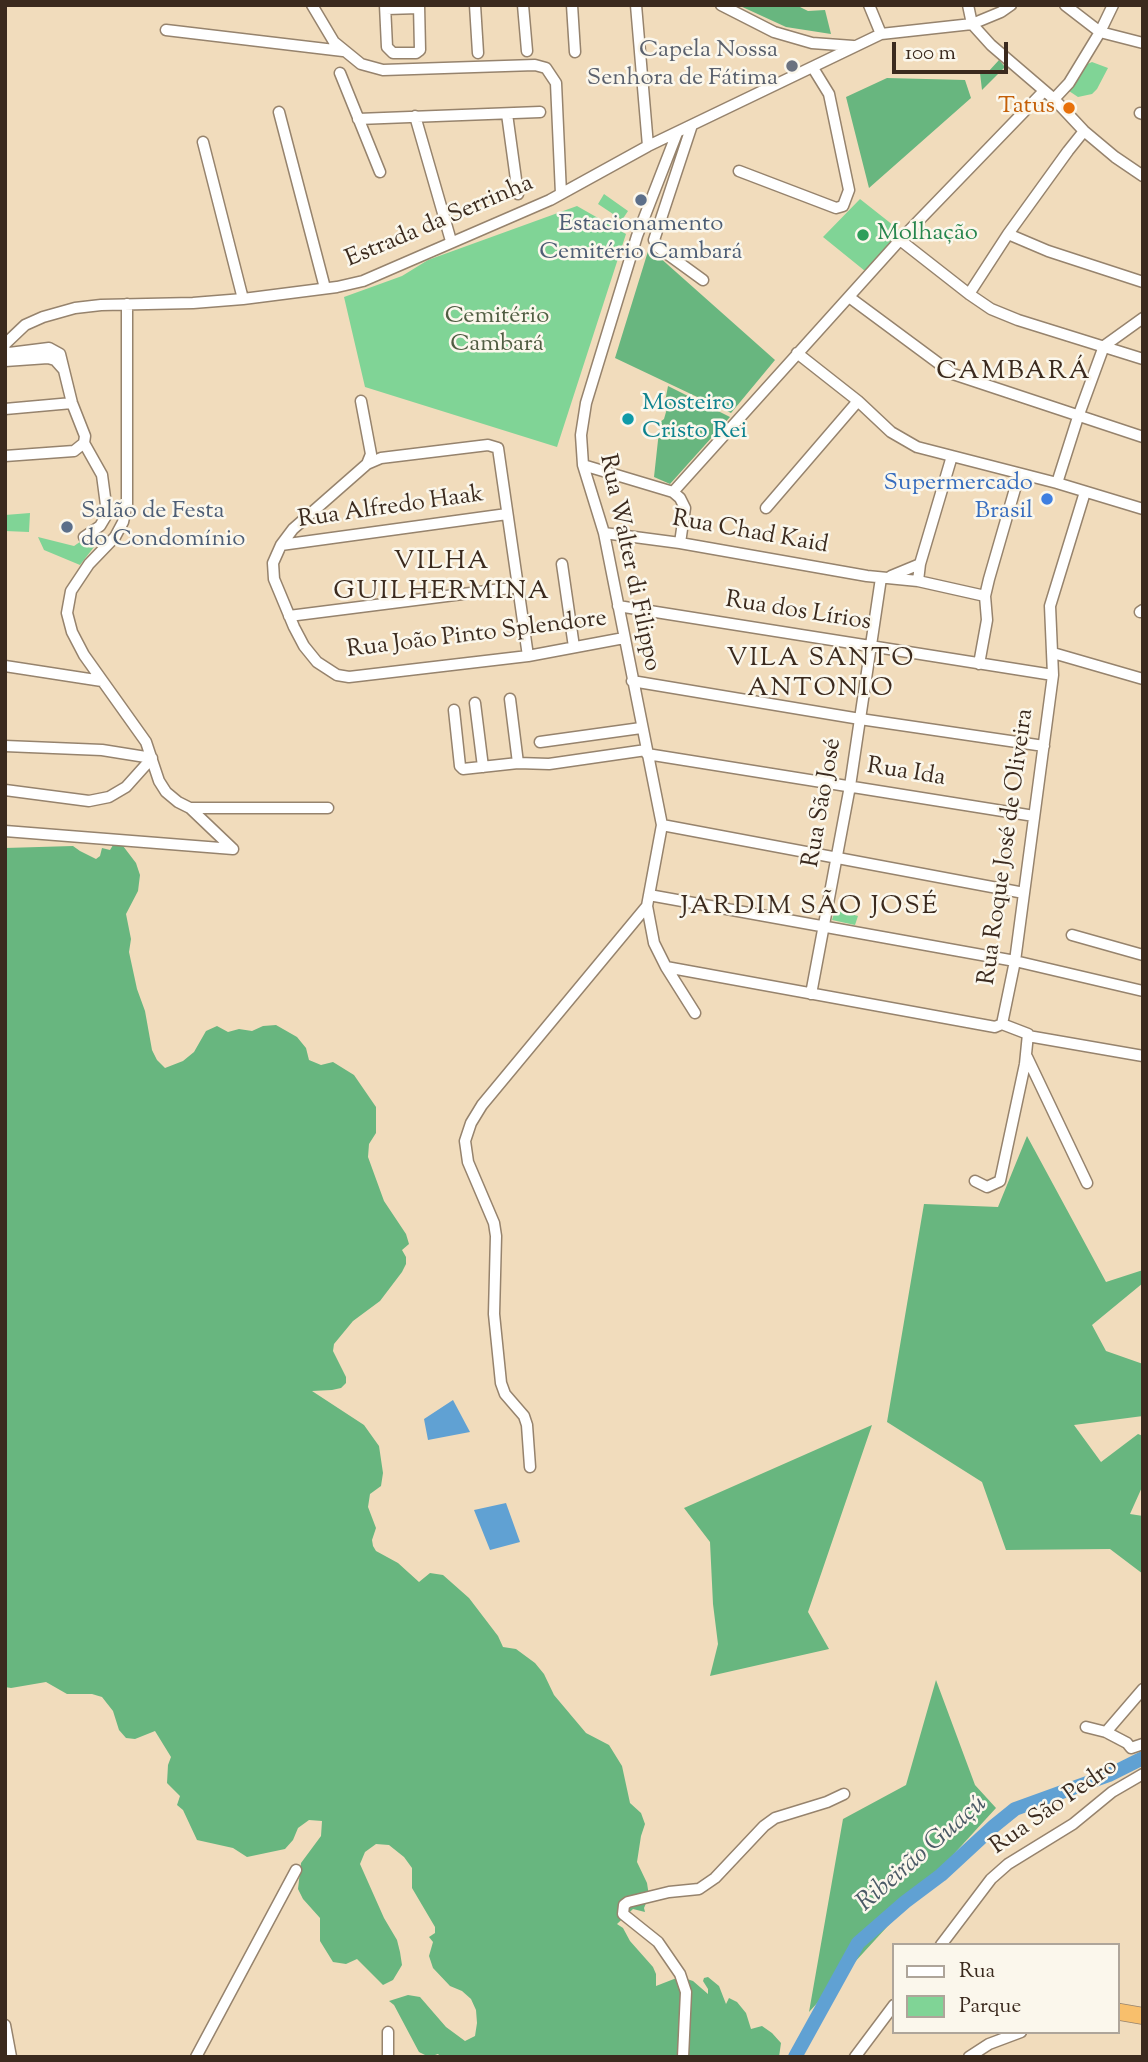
<!DOCTYPE html>
<html>
<head>
<meta charset="utf-8">
<style>
  body { margin:0 }
  #map { position:relative; width:1148px; height:2062px; overflow:hidden; background:#f1dcbc; font-family:"Sorts Mill Goudy",serif }
  canvas { display:block }
  .frame { position:absolute; inset:0; border:7px solid #3b2a1e; pointer-events:none }
  .legend { position:absolute; left:892px; top:1943px; width:228px; height:91px; box-sizing:border-box; background:#fbf7ec; border:2px solid #aea59a; margin:0; padding:9px 12px; list-style:none; font-size:21px; color:#3b2a1e }
  .legend li { display:flex; align-items:center; gap:14px; height:35px }
  .legend b { width:35px; border:2px solid #aea59a }
  .scale { position:absolute; left:892px; top:42px; width:116px; height:32px; box-sizing:border-box; border:4px solid #3b2a1e; border-top:0; padding-left:9px; font-size:21px; line-height:24px; white-space:nowrap; color:#3b2a1e; -webkit-text-stroke:5px #fbf7ec; paint-order:stroke }
</style>
</head>
<body>
<div id="map">
<canvas width="1148" height="2062"></canvas>
<div class="frame"></div>
<ul class="legend">
<li><b style="height:9px;background:#fff"></b>Rua</li>
<li><b style="height:19px;background:#80d496"></b>Parque</li>
</ul>
<div class="scale">100 m</div>
</div>
<script>
const context = document.querySelector('canvas').getContext('2d');
context.lineJoin = 'round';
function fillPath(path, color) {
  context.fillStyle = color;
  context.fill(path, 'evenodd');
}
function toPath(rows) {
  const path = new Path2D();
  for (const r of rows) {
    path.moveTo(r[0], r[1]);
    for (let i = 2; i < r.length; i += 2) path.lineTo(r[i], r[i + 1]);
  }
  return path;
}
function strokePath(path, color, width, dash) {
  context.strokeStyle = color;
  context.lineWidth = width;
  context.lineCap = dash ? 'butt' : 'round';
  context.setLineDash(dash || []);
  context.stroke(path);
}
function drawText(font, color, halo, rows, align = 'center') {
  context.font = font + ' "Sorts Mill Goudy",serif';
  context.lineWidth = 5;
  context.setLineDash([]);
  context.textBaseline = 'middle';
  context.strokeStyle = halo;
  context.fillStyle = color;
  for (const [text, x, y, turn = 0] of rows) {
    context.save();
    context.translate(x, y);
    context.rotate((+turn || 0) * Math.PI / 180);
    context.textAlign = isNaN(turn) ? turn : align;
    if (halo) context.strokeText(text, 0, 0);
    context.fillText(text, 0, 0);
    context.restore();
  }
}
const green = toPath([
  [1092,62,1108,68,1097,89,1092,94,1078,97,1069,91,1085,65],
  [604,194,628,211,622,220,598,204],
  [860,199,903,233,865,271,823,237],
  [577,206,626,234,557,447,365,387,344,297,402,276,428,260],
  [30,513,29,532,5,531,5,515],
  [96,531,101,538,80,565,44,550,38,537,74,546],
  [835,910,858,916,855,925,832,920]
]);
const forest = toPath([
  [738,5,796,5,808,11,825,10,831,34,786,27],
  [999,60,1005,67,982,90,980,73,988,72],
  [887,78,965,80,971,98,869,188,846,97],
  [649,248,775,360,731,413,615,358],
  [668,386,730,417,670,484,654,477,660,422,664,419,668,405,665,402],
  [120,842,136,863,140,875,138,891,126,914,131,939,129,952,137,989,145,1011,152,1050,157,1060,165,1068,183,1061,194,1052,206,1031,217,1026,228,1032,239,1029,252,1031,263,1026,276,1025,297,1037,306,1048,309,1060,321,1065,333,1062,354,1075,376,1107,376,1133,369,1144,368,1157,384,1201,406,1234,409,1244,402,1250,406,1257,406,1264,402,1272,380,1301,353,1321,334,1344,333,1351,346,1377,346,1383,341,1388,332,1390,312,1391,364,1425,379,1446,383,1473,381,1486,370,1494,368,1507,376,1528,372,1540,373,1546,376,1551,398,1563,419,1582,430,1573,443,1575,469,1598,498,1636,503,1647,516,1649,535,1663,544,1674,554,1695,586,1733,609,1745,622,1766,630,1803,641,1813,645,1824,641,1836,637,1862,647,1883,649,1896,644,1908,645,1912,633,1909,617,1924,623,1928,630,1941,653,1967,656,1974,656,1986,674,1979,687,1979,693,1981,708,1994,708,1989,703,1981,704,1978,708,1977,719,1986,726,2004,729,1998,737,2002,746,2013,751,2029,762,2026,772,2033,781,2043,779,2057,441,2057,438,2054,429,2057,419,2052,394,2005,389,2001,408,1995,420,1997,446,2027,465,2041,475,2036,477,2023,476,2010,471,1999,462,1991,450,1986,433,1968,429,1956,433,1942,429,1937,435,1933,435,1927,412,1888,412,1868,404,1857,389,1845,376,1844,365,1852,360,1864,384,1918,397,1940,400,1952,402,1965,393,1980,383,1985,357,1959,346,1964,333,1962,320,1941,320,1918,303,1899,298,1889,301,1863,321,1836,322,1821,309,1820,298,1828,293,1840,285,1849,247,1857,233,1848,197,1840,183,1810,177,1805,180,1796,167,1783,168,1765,171,1757,155,1731,135,1739,126,1738,119,1730,113,1711,102,1697,92,1694,67,1694,46,1682,11,1688,5,1687,5,848,73,846,80,851,96,859,100,856,102,848,110,850,113,845],
  [1027,1136,1106,1282,1143,1270,1143,1283,1092,1325,1106,1351,1143,1364,1143,1416,1074,1425,1101,1462,1138,1434,1143,1436,1143,1485,1130,1514,1143,1516,1143,1574,1110,1549,1006,1550,982,1482,887,1422,924,1204,998,1207],
  [872,1425,808,1612,829,1649,710,1676,718,1644,713,1604,710,1542,684,1508],
  [936,1680,975,1785,996,1808,809,2012,843,1819,906,1785]
]);
const water = toPath([
  [453,1400,470,1432,428,1440,424,1419],
  [506,1503,520,1542,490,1550,474,1510]
]);
const river = toPath([
  [795,2057,858,1943,905,1902,941,1875,994,1826,1015,1809,1109,1775,1143,1758]
]);
const minor = toPath([
  [312,5,334,42,361,64,383,70,535,65,546,68,556,83,561,194],
  [385,5,387,47,393,53,416,53,420,50,419,5],
  [475,5,478,53],
  [523,5,527,51],
  [572,5,575,52],
  [636,5,648,146],
  [721,5,774,32,812,43,853,46],
  [869,5,881,34],
  [968,5,972,24,991,45,1054,99,1084,131,1115,157,1143,176],
  [1065,5,1100,32,1143,43],
  [386,9,419,8],
  [166,30,343,51],
  [340,73,380,172],
  [1054,99,1069,83,1100,32,1113,5],
  [279,112,325,288],
  [1140,113,1143,114],
  [507,114,518,194],
  [415,116,451,241],
  [358,119,540,112],
  [692,125,654,240,659,248,703,280],
  [677,133,637,236,586,403,581,435,583,465,604,533,662,825,647,906,654,943,666,967,695,1013],
  [203,142,243,299],
  [739,171,836,208,843,206,849,190,829,94,813,68],
  [1008,234,1048,251,1143,282],
  [900,240,969,294,991,309,1018,320,1143,359],
  [969,294,1008,234,1068,151,1084,131],
  [849,297,953,374,1143,437],
  [127,304,127,504,123,522,115,537,89,564,71,591,67,613,72,632,84,655,146,742,159,781,166,792,178,802,190,808,233,849],
  [5,344,25,325,43,317,75,308,101,305,193,303,243,299,337,287,363,281,550,200,648,146,881,34,972,24,1001,12,1011,5],
  [5,351,9,353,49,348,60,354,72,403,85,436,84,443,74,451,5,456],
  [797,353,858,401,891,432,917,447,1057,483,1143,509],
  [5,361,48,358,55,360,63,369],
  [361,401,371,454,367,464,293,529,281,545,273,563,274,579,294,627,304,646,317,662,337,675,349,677,528,656,624,638],
  [5,409,72,403],
  [84,443,102,475,106,505,106,516,100,526,84,537],
  [367,464,381,458,488,445,498,448,528,656],
  [583,465,673,492,680,498,685,508,680,543],
  [1057,483,1078,417,1104,346,1143,318],
  [673,492,900,240,1044,91],
  [766,508,858,401],
  [604,533,680,543,867,576,918,581,985,596],
  [281,545,507,514],
  [562,564,574,647],
  [891,576,920,564],
  [918,581,920,564,952,456],
  [618,606,1053,675],
  [1140,612,1143,610],
  [289,616,518,587],
  [1053,653,1143,679],
  [979,664,987,620,985,596,989,579,1019,475],
  [5,666,102,681],
  [632,681,860,719,1044,746],
  [510,699,518,763],
  [475,703,483,767],
  [454,710,460,766,463,769,518,763,549,764,646,750],
  [540,742,641,728],
  [5,746,102,750,152,758,126,787,109,797,89,801,5,790],
  [647,754,1034,816],
  [190,808,328,808],
  [662,825,1024,893],
  [5,831,233,849],
  [649,895,1015,961,1143,991],
  [1072,935,1143,955],
  [666,967,995,1027,1002,1024],
  [811,994,850,786,881,578],
  [1002,1024,1015,961,1053,675,1050,606,1085,492],
  [1028,1036,1143,1056],
  [1027,1057,1087,1183],
  [975,1181,987,1187,1000,1181,1025,1064,1028,1034,1002,1024],
  [530,1467,527,1425,524,1416,505,1394,501,1383,494,1314,496,1236,494,1223,468,1162,465,1141,471,1123,482,1105,647,906],
  [1086,1727,1106,1732,1127,1743,1131,1748,1143,1744],
  [1106,1732,1143,1689],
  [941,1945,991,1879,1008,1864,1073,1824,1112,1792,1143,1774],
  [5,2025,11,2057],
  [388,2032,388,2057],
  [196,2057,296,1870],
  [683,2057,686,1992,680,1974,658,1942,623,1914,624,1905,628,1902,669,1892,699,1889,715,1878,764,1826,775,1818,827,1802,844,1794],
  [855,2057,894,2005],
  [969,2057,989,2044,1021,2032]
]);
const highway = toPath([
  [1120,2012,1143,2016]
]);
const markers = [
  [792,66,7,"#6b7280"],
  [1069,108,7,"#e8710a"],
  [641,200,7,"#5c6f8a"],
  [863,235,7,"#2e9e5b"],
  [628,419,7,"#0f9aa8"],
  [1047,499,7,"#3f7fe0"],
  [67,527,7,"#5c6f8a"]
];
const worshipNames = [
  ["Capela Nossa",778,52],
  ["Senhora de Fátima",778,80]
];
const foodNames = [
  ["Tatus",1055,108]
];
const streetNames = [
  ["Estrada da Serrinha",440,223,-23],
  ["Rua Alfredo Haak",391,509,-8],
  ["Rua Chad Kaid",750,534,10],
  ["Rua Walter di Filippo",628,563,78],
  ["Rua dos Lírios",798,613,9],
  ["Rua João Pinto Splendore",477,636,-7],
  ["Rua Ida",906,774,9],
  ["Rua São José",824,803,-80],
  ["Rua Roque José de Oliveira",1008,847,-82],
  ["Rua São Pedro",1055,1808,-35]
];
const serviceNames = [
  ["Estacionamento",641,226],
  ["Cemitério Cambará",641,254],
  ["Salão de Festa",81,513,"left"],
  ["do Condomínio",81,541,"left"]
];
const leisureNames = [
  ["Molhação",877,235]
];
const parkNames = [
  ["Cemitério",497,318],
  ["Cambará",497,346]
];
const cultureNames = [
  ["Mosteiro",642,405],
  ["Cristo Rei",642,433]
];
const shopNames = [
  ["Supermercado",1033,485],
  ["Brasil",1033,513]
];
const neighbourhoodNames = [
  ["CAMBARÁ",1014,374],
  ["VILHA",442,564],
  ["GUILHERMINA",442,594],
  ["VILA SANTO",821,661],
  ["ANTONIO",821,691],
  ["JARDIM SÃO JOSÉ",810,909]
];
const waterNames = [
  ["Ribeirão Guaçú",923,1855,-41]
];
fillPath(green, '#80d496');
fillPath(forest, '#68b67f');
fillPath(water, '#60a1d3');
strokePath(river, '#60a1d3', 14);
strokePath(minor, '#96836d', 13);
strokePath(highway, '#96836d', 18);
strokePath(minor, '#fff', 10);
strokePath(highway, '#f8bf6c', 16);
for (const [x, y, r, color] of markers) {
  const dot = new Path2D();
  dot.arc(x, y, r, 0, 2 * Math.PI);
  context.fillStyle = color;
  context.fill(dot);
  strokePath(dot, '#fbf7ec', 2.5);
}
drawText('24px', '#5b616d', '#fbf7ec', worshipNames, 'right');
drawText('24px', '#c56008', '#fbf7ec', foodNames, 'right');
drawText('24px', '#3b2a1e', '#fbf7ec', streetNames);
drawText('24px', '#4e5e75', '#fbf7ec', serviceNames);
drawText('24px', '#27864d', '#fbf7ec', leisureNames, 'left');
drawText('24px', '#505d42', '#fbf7ec', parkNames);
drawText('24px', '#0d838f', '#fbf7ec', cultureNames, 'left');
drawText('24px', '#366cbe', '#fbf7ec', shopNames, 'right');
context.letterSpacing = '2px';
drawText('26px', '#3b2a1e', '#fbf7ec', neighbourhoodNames);
context.letterSpacing = '0px';
drawText('italic 26px', '#4a5a66', '#fbf7ec', waterNames);
</script>
</body>
</html>
